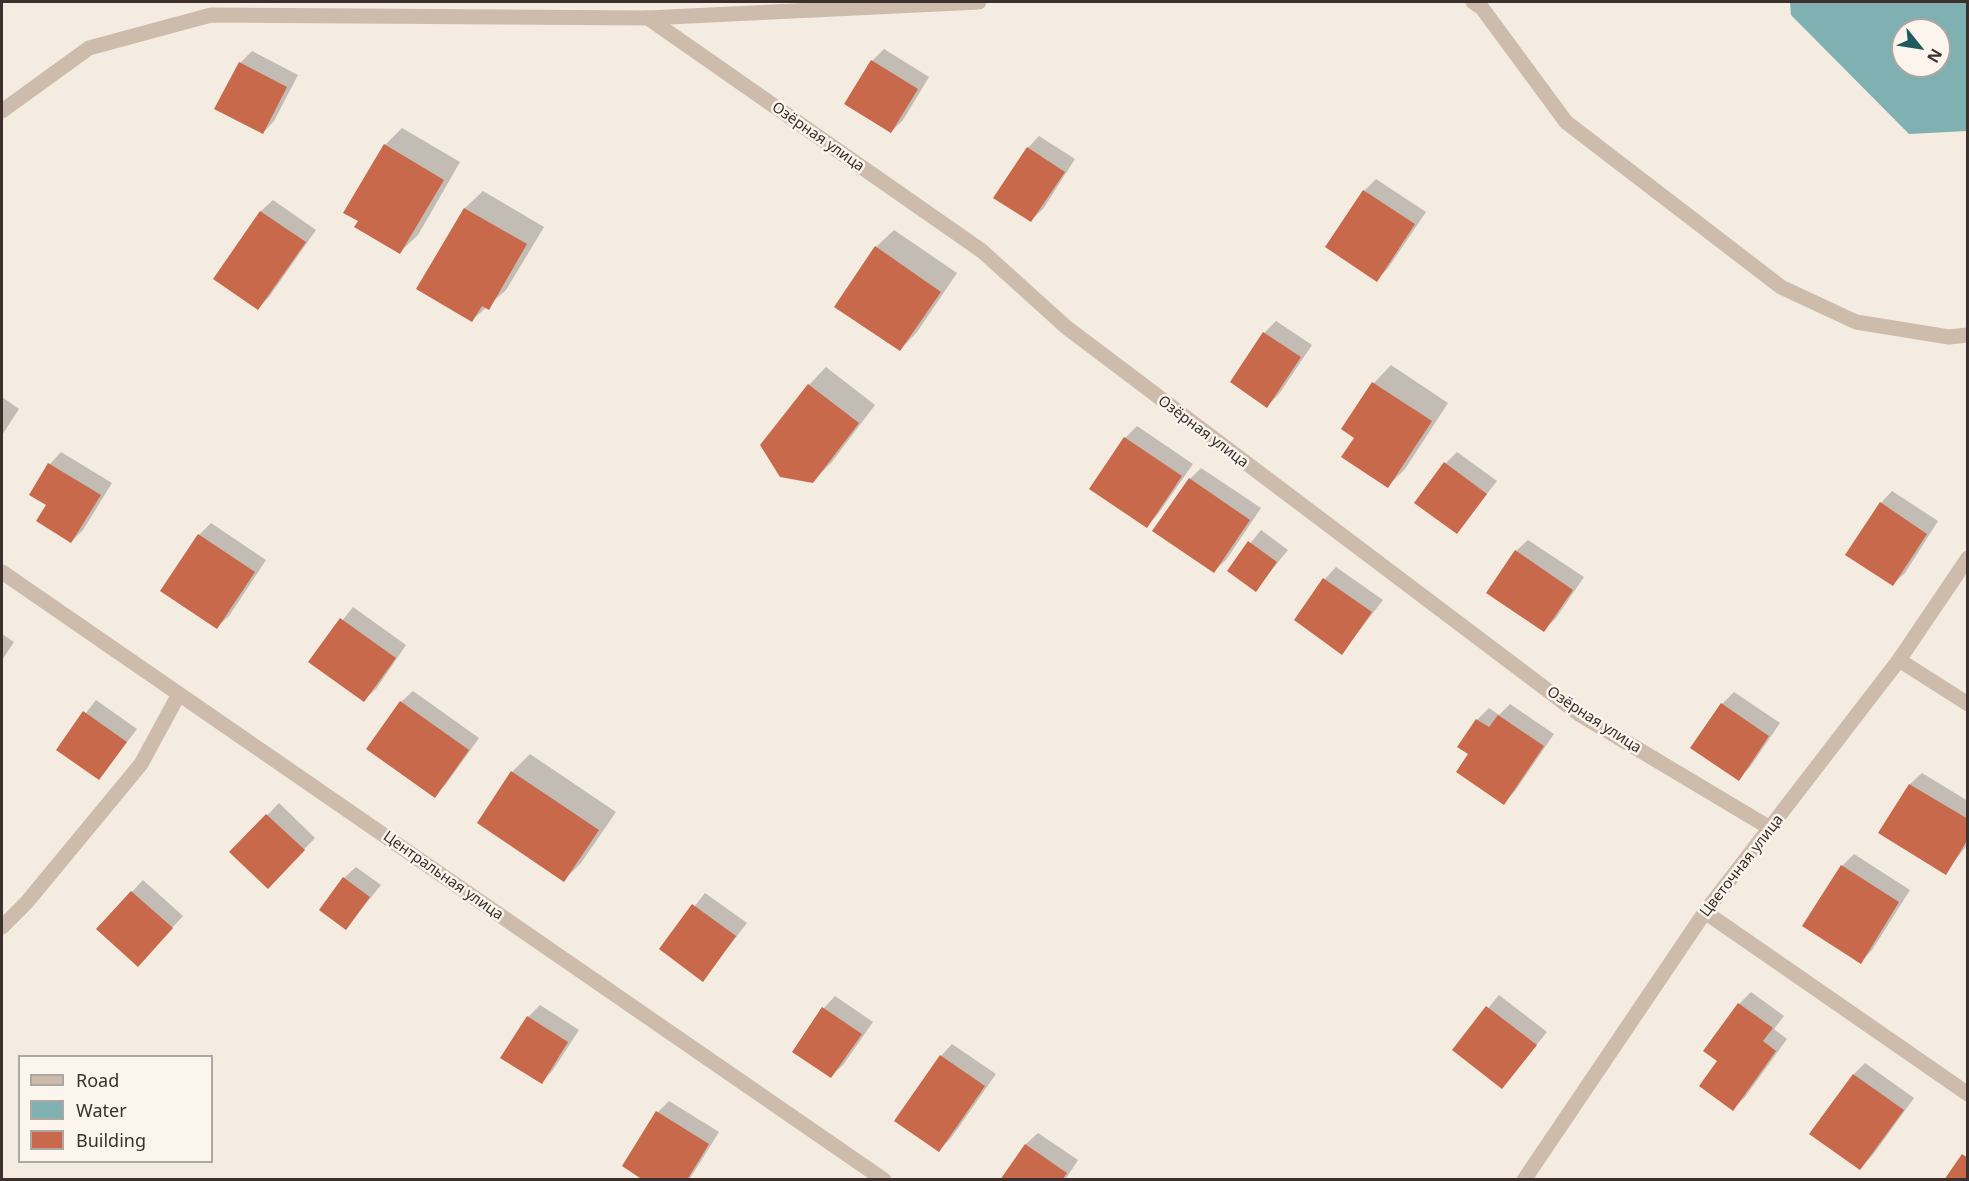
<!DOCTYPE html>
<html>
<head>
<meta charset="utf-8">
<style>
  body { margin:0 }
  #map { position:relative; width:1969px; height:1181px; overflow:hidden; background:#f4ebe1; font-family:"Noto Sans",sans-serif }
  canvas { display:block }
  .frame { position:absolute; inset:0; border:3px solid #3b302b; pointer-events:none }
  .legend { position:absolute; left:18px; top:1055px; width:195px; height:108px; box-sizing:border-box; background:#fbf5ee; border:2px solid #aea6a0; margin:0; padding:8px 10px; list-style:none; font-size:18px; color:#3b302b }
  .legend li { display:flex; align-items:center; gap:12px; height:30px }
  .legend b { width:30px; border:2px solid #aea6a0 }
  .north { position:absolute; left:1891px; top:18px; width:60px; height:60px; box-sizing:border-box; background:#fbf5ee; border:2px solid #aea6a0; border-radius:50%; rotate:120deg; font-size:16px; font-weight:700; line-height:24px; text-align:center; color:#3b302b }
  .north::after { content:''; display:block; margin:auto; width:21px; height:27px; background:#1f5a5e; clip-path:polygon(50% 0,100% 100%,50% 72%,0 100%) }
</style>
</head>
<body>
<div id="map">
<canvas width="1969" height="1181"></canvas>
<div class="frame"></div>
<ul class="legend">
<li><b style="height:8px;background:#cdbbac"></b>Road</li>
<li><b style="height:16px;background:#7fb0b2"></b>Water</li>
<li><b style="height:16px;background:#c8694b"></b>Building</li>
</ul>
<div class="north">N</div>
</div>
<script>
const context = document.querySelector('canvas').getContext('2d');
context.lineJoin = 'round';
function fillPath(path, color) {
  context.fillStyle = color;
  context.fill(path, 'evenodd');
}
function toPath(rows) {
  const path = new Path2D();
  for (const r of rows) {
    path.moveTo(r[0], r[1]);
    for (let i = 2; i < r.length; i += 2) path.lineTo(r[i], r[i + 1]);
  }
  return path;
}
function strokePath(path, color, width, dash) {
  context.strokeStyle = color;
  context.lineWidth = width;
  context.lineCap = dash ? 'butt' : 'round';
  context.setLineDash(dash || []);
  context.stroke(path);
}
function drawText(font, color, halo, rows, align = 'center') {
  context.font = font + ' "Noto Sans",sans-serif';
  context.lineWidth = 5;
  context.setLineDash([]);
  context.textBaseline = 'middle';
  context.strokeStyle = halo;
  context.fillStyle = color;
  for (const [text, x, y, turn = 0] of rows) {
    context.save();
    context.translate(x, y);
    context.rotate((+turn || 0) * Math.PI / 180);
    context.textAlign = isNaN(turn) ? turn : align;
    if (halo) context.strokeText(text, 0, 0);
    context.fillText(text, 0, 0);
    context.restore();
  }
}
const water = toPath([
  [1790,2,1967,2,1967,131,1909,134,1791,15],
  [1903,30,1939,30,1939,66,1903,66]
]);
const shadow = toPath([
  [884,49,929,77,903,120,891,132,872,61],
  [252,51,298,75,274,121,263,133,240,63],
  [402,128,460,162,418,235,400,252,385,145],
  [1039,136,1075,159,1043,209,1031,220,1028,148],
  [1376,179,1426,212,1388,268,1377,280,1327,247,1364,191],
  [483,191,544,227,506,290,472,320,418,288,465,208],
  [273,200,316,230,269,297,258,308,215,279,261,211],
  [894,230,957,273,917,332,900,350,876,247],
  [1276,321,1312,345,1279,394,1267,406,1232,382,1264,333],
  [1391,365,1448,403,1405,469,1388,486,1356,438,1343,429,1374,383],
  [826,367,875,405,831,463,813,481,809,385],
  [2,397,19,409,2,435],
  [1137,426,1193,464,1158,514,1147,526,1091,488,1125,438],
  [61,452,112,483,83,530,71,542,48,504,31,494,50,464],
  [1457,452,1497,481,1457,532,1446,463],
  [1201,468,1261,508,1226,560,1214,571,1190,479],
  [1892,491,1938,521,1905,573,1893,584,1881,503],
  [211,523,266,560,229,616,217,627,199,535],
  [1261,530,1288,550,1255,590,1229,570],
  [1528,540,1584,577,1556,618,1544,630,1516,551],
  [1336,567,1383,600,1342,653,1296,620,1325,579],
  [353,607,406,645,376,689,364,700,310,662],
  [2,634,14,642,2,660],
  [413,691,479,738,446,784,434,796,401,702],
  [1734,692,1780,723,1750,767,1738,779,1692,748,1722,704],
  [96,700,137,729,99,778,58,749],
  [1510,704,1554,734,1515,791,1504,803,1470,754,1477,720,1489,708,1499,715],
  [530,754,616,812,581,863,564,880,479,823,512,772],
  [1922,773,1968,801,1968,844,1945,873,1880,833,1910,784],
  [279,803,315,838,279,876,232,852],
  [1854,854,1910,890,1872,950,1861,962,1842,866],
  [356,867,381,885,346,928,344,878],
  [143,880,183,916,149,953,98,929],
  [705,893,747,923,703,980,661,949],
  [1751,992,1784,1016,1774,1029,1787,1039,1745,1097,1733,1109,1719,1061,1705,1051,1739,1004],
  [1499,995,1547,1032,1502,1087,1454,1050],
  [835,996,873,1022,843,1065,831,1076,794,1051,824,1008],
  [540,1005,579,1030,553,1070,542,1082,528,1017],
  [952,1044,996,1074,951,1138,939,1150,941,1056],
  [1865,1063,1914,1098,1872,1156,1860,1168,1854,1074],
  [669,1101,719,1132,689,1180,646,1180,658,1112],
  [1038,1133,1078,1160,1065,1180,1002,1180,1026,1144]
]);
const building = toPath([
  [871,60,918,89,891,133,844,104],
  [239,62,287,87,263,134,214,109],
  [384,144,444,180,400,254,354,227,358,221,343,213],
  [1027,147,1065,172,1031,222,993,198],
  [1363,190,1415,224,1377,282,1325,247],
  [464,208,527,244,489,310,482,306,472,322,416,289],
  [260,211,306,242,258,310,213,279],
  [875,246,941,292,900,351,834,307],
  [1263,332,1301,357,1267,408,1230,382],
  [1372,382,1432,421,1388,488,1341,457,1354,438,1341,429],
  [808,384,859,423,813,483,780,477,760,445],
  [1124,437,1182,476,1147,528,1089,489],
  [1444,462,1487,494,1457,534,1414,503],
  [48,463,101,495,71,543,36,521,46,505,29,495],
  [1189,478,1250,520,1214,573,1152,531],
  [1880,502,1927,534,1893,586,1845,555],
  [198,534,255,572,217,629,160,591],
  [1248,541,1277,562,1256,592,1227,571],
  [1515,550,1573,590,1544,632,1486,593],
  [1323,578,1372,612,1342,655,1294,620],
  [340,618,396,658,364,702,308,662],
  [400,701,469,750,435,798,366,749],
  [1721,703,1769,736,1739,781,1690,748],
  [83,711,127,742,99,780,56,750],
  [1498,715,1544,746,1504,805,1456,772,1468,754,1457,747,1476,719,1489,727],
  [511,771,599,830,564,882,477,823],
  [1909,784,1968,819,1968,839,1946,875,1878,833],
  [266,814,305,850,268,889,229,852],
  [1841,865,1899,902,1861,964,1802,926],
  [343,877,370,897,346,930,319,910],
  [131,891,173,928,138,967,96,929],
  [692,904,736,936,703,982,659,949],
  [1738,1003,1773,1028,1763,1041,1776,1051,1733,1111,1699,1086,1717,1061,1703,1051],
  [1486,1006,1537,1045,1502,1089,1452,1050],
  [822,1007,862,1034,831,1078,792,1052],
  [527,1016,568,1042,542,1084,500,1058],
  [940,1055,985,1086,939,1152,894,1121],
  [1853,1074,1904,1110,1860,1170,1809,1134],
  [656,1111,709,1144,687,1180,643,1180,622,1166],
  [1025,1144,1067,1173,1062,1180,1000,1180],
  [1962,1154,1968,1158,1968,1180,1944,1180]
]);
const service = toPath([
  [648,18,982,251,1066,327,1579,714,1770,828],
  [2,927,27,902,141,764,179,694]
]);
const minor = toPath([
  [1473,2,1482,8,1566,122,1781,287,1856,322,1949,337,1968,335],
  [2,111,89,48,211,15,648,18,979,2],
  [2,572,884,1180],
  [1899,660,1968,704],
  [1705,912,1968,1094],
  [1524,1180,1705,912,1899,660,1968,558]
]);
const streetNames = [
  ["Озёрная улица",818,137,35],
  ["Озёрная улица",1203,432,37],
  ["Озёрная улица",1594,720,33],
  ["Цветочная улица",1742,866,-52],
  ["Центральная улица",443,876,35]
];
fillPath(water, '#7fb0b2');
fillPath(shadow, '#0003');
fillPath(building, '#c8694b');
strokePath(service, '#cdbbac', 15);
strokePath(minor, '#cdbbac', 15);
drawText('15px', '#3b302b', '#fbf5ee', streetNames);
</script>
</body>
</html>
